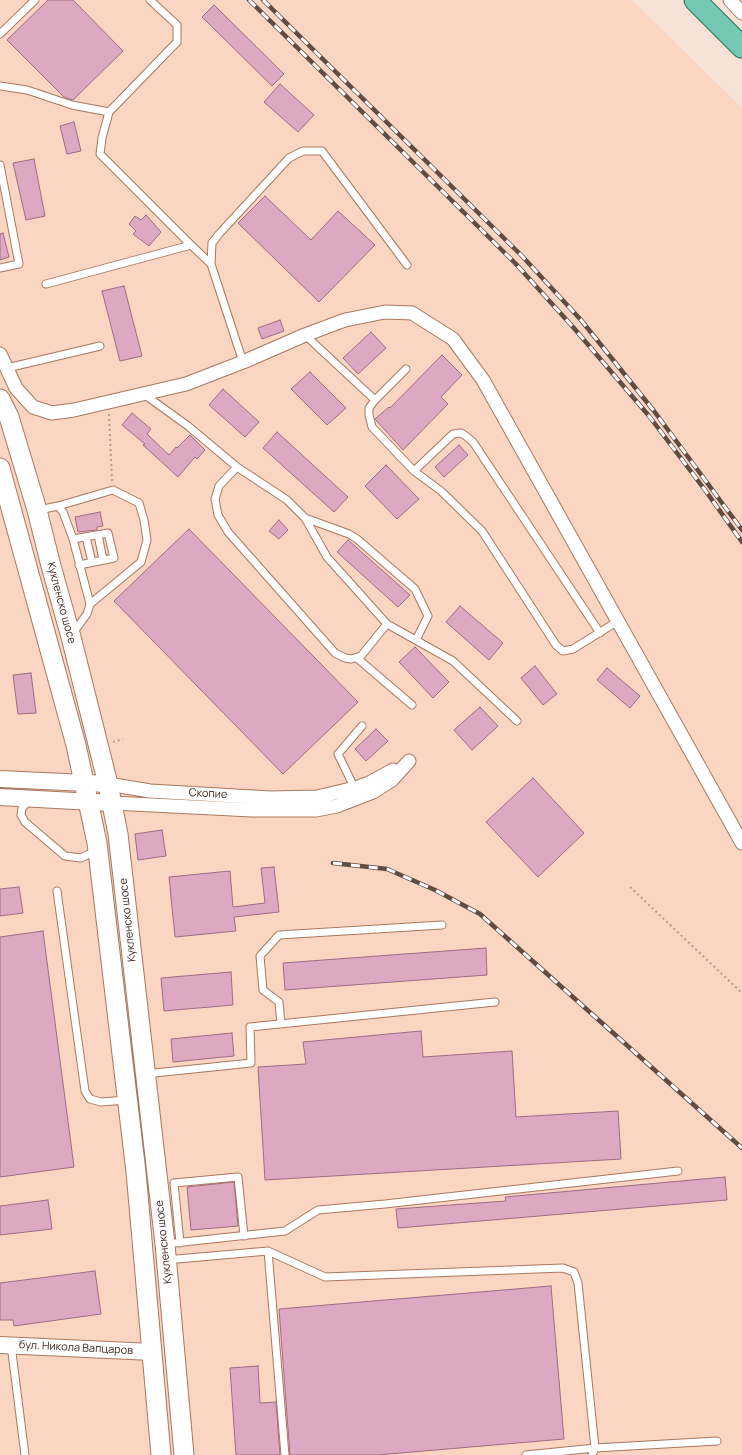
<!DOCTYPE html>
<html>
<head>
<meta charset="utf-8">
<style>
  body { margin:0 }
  canvas { display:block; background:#f8e2d7 }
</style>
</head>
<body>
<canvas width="742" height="1455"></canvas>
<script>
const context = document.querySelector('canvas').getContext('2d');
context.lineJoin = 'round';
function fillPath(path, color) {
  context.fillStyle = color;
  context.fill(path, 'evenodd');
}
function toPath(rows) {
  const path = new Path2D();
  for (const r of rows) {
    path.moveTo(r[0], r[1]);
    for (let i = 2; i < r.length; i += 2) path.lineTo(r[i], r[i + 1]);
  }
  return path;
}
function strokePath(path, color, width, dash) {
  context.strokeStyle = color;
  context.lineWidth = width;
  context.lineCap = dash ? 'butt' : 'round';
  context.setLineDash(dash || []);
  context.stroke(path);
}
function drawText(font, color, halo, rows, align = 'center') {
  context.font = font + ' Manrope,sans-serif';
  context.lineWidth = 3;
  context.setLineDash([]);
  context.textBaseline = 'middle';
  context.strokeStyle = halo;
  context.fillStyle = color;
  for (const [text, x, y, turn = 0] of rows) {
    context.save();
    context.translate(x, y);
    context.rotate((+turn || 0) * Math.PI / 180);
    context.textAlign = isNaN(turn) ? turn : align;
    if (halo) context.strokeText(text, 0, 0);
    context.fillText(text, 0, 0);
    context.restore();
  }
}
const built = toPath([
  [0,0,632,0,742,108,742,1455,0,1455]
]);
const building = toPath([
  [48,0,73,0,123,51,73,100,64,97,7,40,48,0],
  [214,5,284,74,272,86,202,17,214,5],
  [280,84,314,115,298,132,264,102,280,84],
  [74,122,81,151,67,154,60,126,74,122],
  [34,159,45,216,26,220,13,163,34,159],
  [265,196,311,240,338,211,375,245,319,302,238,223,265,196],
  [146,215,161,232,149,246,133,234,136,231,129,224,135,216,141,220,146,215],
  [3,233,9,257,0,260,0,234,3,233],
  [124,286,142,356,120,361,102,291,124,286],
  [280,320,284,331,262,339,258,328,280,320],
  [371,332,386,348,358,374,343,358,371,332],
  [442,355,462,375,441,397,448,404,403,450,375,419,389,407,390,408,442,355],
  [310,372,346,408,327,425,291,389,310,372],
  [223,389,259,422,245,437,209,405,223,389],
  [132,413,151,429,147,434,169,455,176,447,177,448,190,435,205,450,197,459,195,457,178,477,143,445,145,444,122,425,132,413],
  [277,432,348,497,334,512,263,448,277,432],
  [459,445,468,455,444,477,435,467,459,445],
  [386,465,419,499,397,519,365,486,386,465],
  [100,512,103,526,97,527,97,530,78,532,75,517,100,512],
  [279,520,288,530,279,539,269,531,279,520],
  [189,529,358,702,283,774,114,601,189,529],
  [348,540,410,595,398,607,337,552,348,540],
  [460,606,503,643,489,660,446,622,460,606],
  [415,647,449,682,433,698,399,662,415,647],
  [535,666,557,694,543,705,521,678,535,666],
  [607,668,640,696,630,708,597,680,607,668],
  [31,673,36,713,18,714,13,675,31,673],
  [480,707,498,726,472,750,454,730,480,707],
  [376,729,388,741,366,761,355,749,376,729],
  [533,778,584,833,538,877,486,822,533,778],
  [162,830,166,856,138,860,135,834,162,830],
  [274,867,279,912,234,917,236,931,175,937,169,877,230,871,233,907,265,903,261,868,274,867],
  [19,887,23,913,0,916,0,889,19,887],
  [43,931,74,1167,0,1177,0,937,43,931],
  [486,948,487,975,285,990,283,963,486,948],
  [231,972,233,1005,164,1011,161,978,231,972],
  [421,1031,423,1057,512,1051,516,1117,618,1111,621,1159,265,1180,258,1067,306,1064,303,1042,421,1031],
  [232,1033,234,1056,173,1062,171,1039,232,1033],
  [725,1177,727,1200,398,1228,396,1209,506,1201,505,1197,725,1177],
  [234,1182,238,1226,191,1230,187,1187,234,1182],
  [48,1200,52,1229,0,1235,0,1206,48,1200],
  [95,1271,101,1314,14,1326,13,1320,0,1320,0,1283,95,1271],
  [551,1286,564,1439,377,1455,290,1455,279,1309,551,1286],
  [258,1366,260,1403,276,1402,280,1455,236,1455,230,1368,258,1366]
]);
const path = toPath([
  [109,414,112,481],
  [113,742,123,739],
  [630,887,742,993]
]);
const service = toPath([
  [150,0,177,25,177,42,109,112,102,138,100,154,191,245,211,264],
  [0,34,35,0],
  [0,86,27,90,72,105,109,112],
  [0,165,19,264,0,268],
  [46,284,191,245],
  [305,335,375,400],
  [243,362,211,264,212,243,219,234,289,158,303,151,322,151,407,265],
  [7,368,100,346],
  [406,369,375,400,369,408,369,415,372,427,414,471,441,491,482,531,556,645,563,651,573,649,618,621],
  [145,395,188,426,237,467,287,500,305,518,327,557,387,624,453,661,517,721],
  [237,467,219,486,215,499,218,515,228,532,335,653,345,658,351,659,361,656,387,624],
  [414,471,453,434,461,433,466,436,473,442,600,633],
  [58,506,113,490,139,503,144,520,147,540,141,562,90,604],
  [39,510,58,506,63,512,73,539,90,604,87,614,73,633],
  [305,518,349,534,357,539,415,589,428,616,416,640],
  [98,535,103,560],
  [86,537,92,562],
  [73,539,108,533,114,558,79,565],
  [357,658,412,705],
  [355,789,338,754,362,726],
  [30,802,28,802,22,808,21,815,25,822,65,856,81,858,91,853,94,848],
  [57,891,85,1091,90,1099,101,1102,127,1100],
  [281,1024,279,1002,263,990,260,956,279,935,442,925],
  [145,1074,251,1063,250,1027,495,1002],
  [180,1243,174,1183,238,1177,244,1236],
  [165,1244,285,1231,318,1210,385,1204,678,1171],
  [268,1251,285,1455],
  [166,1260,268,1251,325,1277,563,1268,574,1272,578,1283,595,1448,717,1441],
  [11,1345,25,1455],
  [526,1455,595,1448,592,1455]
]);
const minor = toPath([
  [730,0,742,13],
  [0,354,16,388,33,407,52,413,74,410,186,384,243,362,305,335,345,320,385,312,412,313,453,339,483,380,742,843],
  [108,784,150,791,270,798,317,797,355,788,369,783,393,770],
  [112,803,252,810,316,810,337,806,373,792,392,780,409,761]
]);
const tertiary = toPath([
  [0,779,108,784],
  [0,797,112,803],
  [0,1345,152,1352]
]);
const secondary = toPath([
  [0,399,9,417,37,510,51,566,71,637,108,784,118,834,165,1244,184,1455],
  [0,468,76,745,97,843,136,1172,161,1455]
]);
const primary = toPath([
  [695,0,742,47]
]);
const rail = toPath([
  [249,0,515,263,573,327,649,416,705,490,742,542],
  [263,0,522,256,581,320,654,411,742,530],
  [333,863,387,869,435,890,480,914,742,1148]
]);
const streetNames = [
  ["Кукленско шосе",61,603,75],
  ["Скопие",208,794,3],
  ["Кукленско шосе",128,920,-96],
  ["Кукленско шосе",164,1242,-96],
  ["бул. Никола Вапцаров",76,1348,3]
];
fillPath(built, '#fad5c1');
fillPath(building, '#dfa8c2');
strokePath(building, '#9f6c84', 1);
strokePath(service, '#a9785e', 9);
strokePath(minor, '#a9785e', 15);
strokePath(tertiary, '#a9785e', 18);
strokePath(secondary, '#a9785e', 21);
strokePath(primary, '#26795e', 23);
strokePath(path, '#b29d92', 2, [2, 3]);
strokePath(service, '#fff', 7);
strokePath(minor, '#fff', 13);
strokePath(tertiary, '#fff', 16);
strokePath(secondary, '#fff', 19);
strokePath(primary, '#75c8b3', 21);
strokePath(rail, '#604c41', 4.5);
strokePath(rail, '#fff', 3, [9]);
drawText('11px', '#3d291e', '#fff', streetNames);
</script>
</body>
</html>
